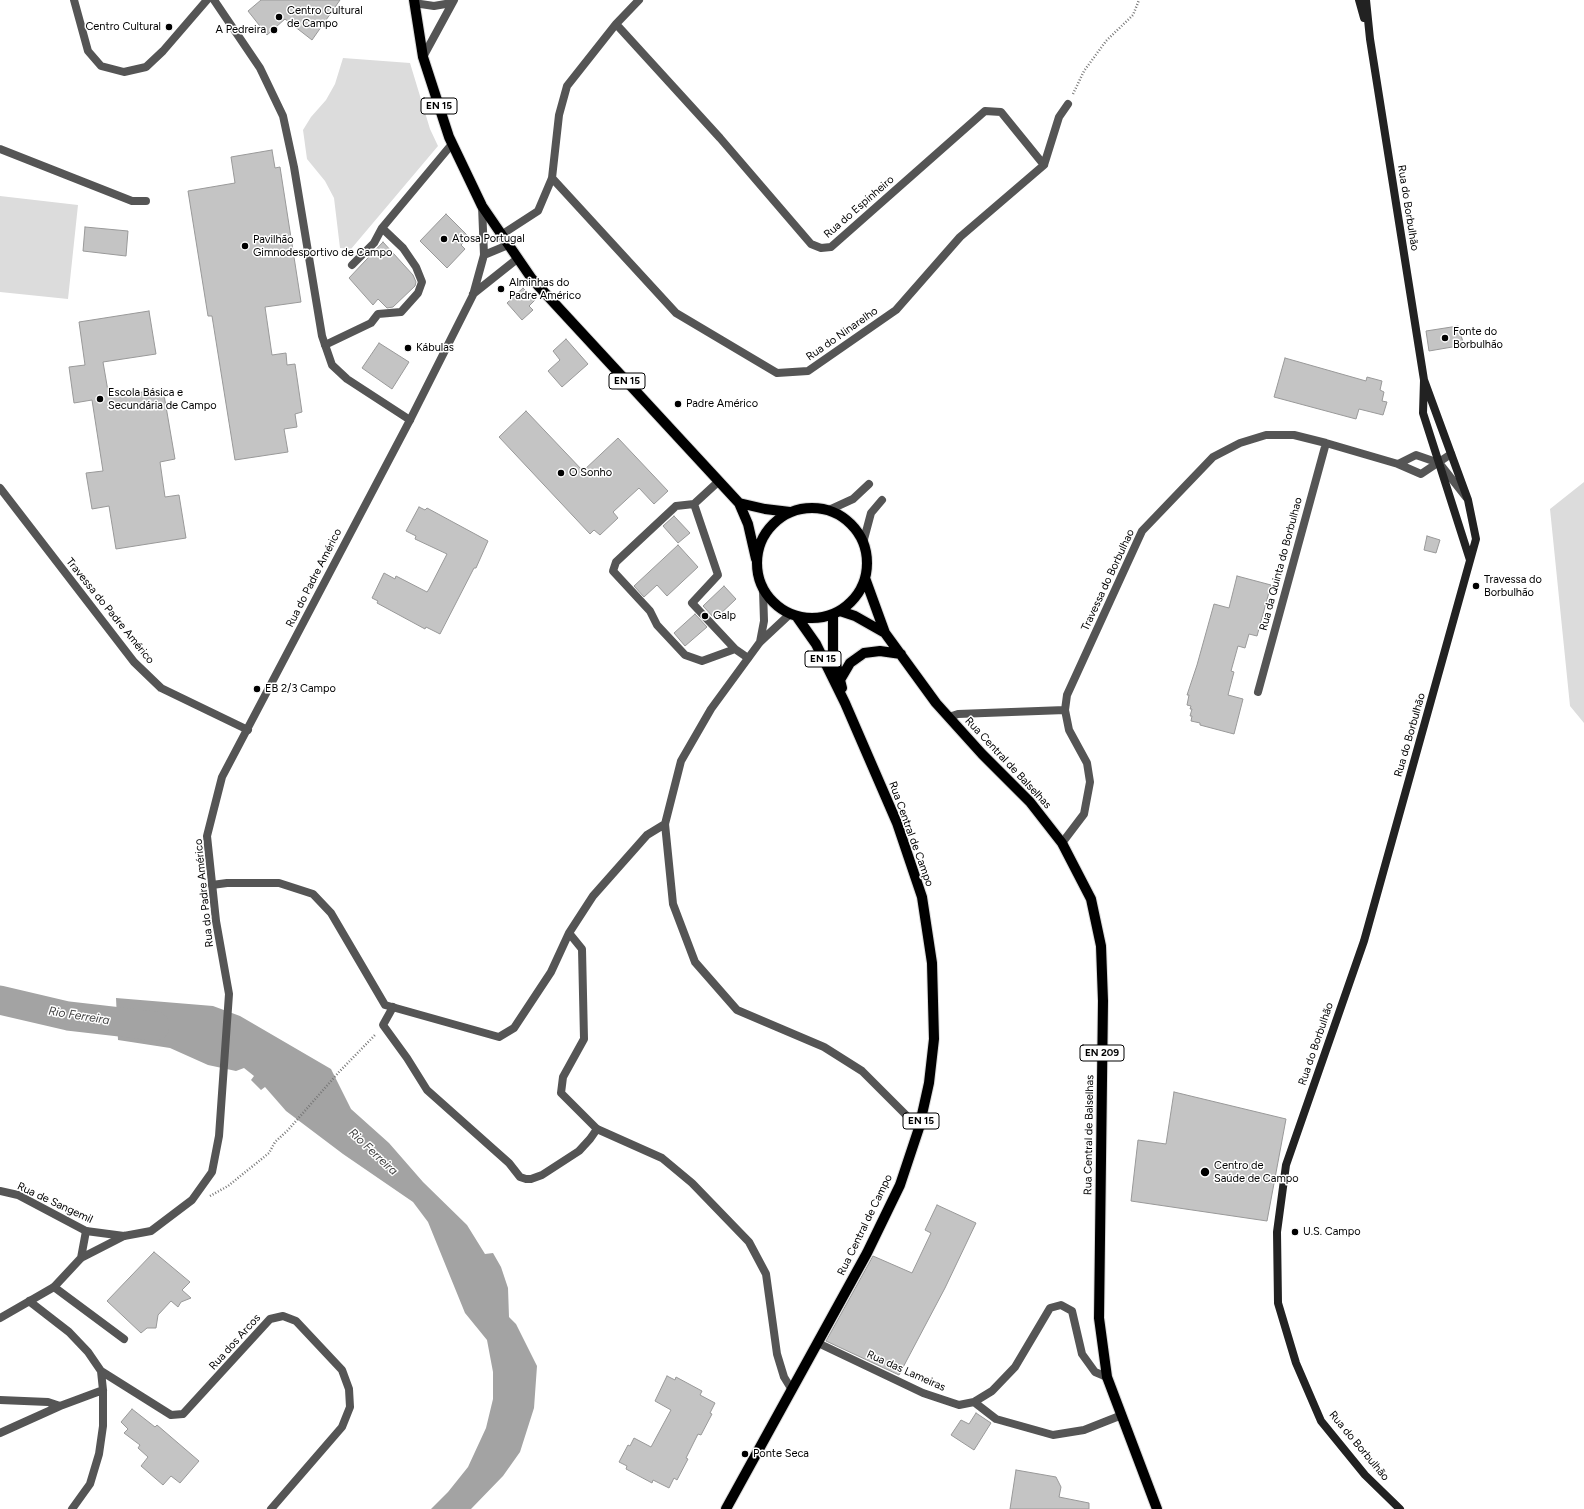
<!DOCTYPE html>
<html>
<head>
<meta charset="utf-8">
<style>
  body { margin:0 }
  canvas { display:block; background:#fff }
</style>
</head>
<body>
<canvas width="1584" height="1509"></canvas>
<script>
const context = document.querySelector('canvas').getContext('2d');
context.lineJoin = 'round';
function fillPath(path, color) {
  context.fillStyle = color;
  context.fill(path, 'evenodd');
}
function toPath(rows) {
  const path = new Path2D();
  for (const r of rows) {
    if (r.length === 3) {
      path.moveTo(r[0] + r[2], r[1]);
      path.arc(r[0], r[1], r[2], 0, 2 * Math.PI);
      continue;
    }
    path.moveTo(r[0], r[1]);
    for (let i = 2; i < r.length; i += 2) path.lineTo(r[i], r[i + 1]);
  }
  return path;
}
function strokePath(path, color, width, dash) {
  context.strokeStyle = color;
  context.lineWidth = width;
  context.lineCap = dash ? 'butt' : 'round';
  context.setLineDash(dash || []);
  context.stroke(path);
}
function drawText(font, color, halo, rows, align = 'center') {
  context.font = font + ' Figtree,sans-serif';
  context.lineWidth = 3;
  context.setLineDash([]);
  context.textBaseline = 'middle';
  context.strokeStyle = halo;
  context.fillStyle = color;
  for (const [text, x, y, turn = 0] of rows) {
    context.save();
    context.translate(x, y);
    context.rotate((+turn || 0) * Math.PI / 180);
    context.textAlign = isNaN(turn) ? turn : align;
    if (halo) context.strokeText(text, 0, 0);
    context.fillText(text, 0, 0);
    context.restore();
  }
}
const green = toPath([
  [343,58,410,63,430,129,438,146,351,249,340,248,334,198,325,181,307,159,303,130,311,117,326,100,335,84],
  [0,196,78,205,68,299,0,292],
  [1584,482,1584,723,1570,706,1550,509]
]);
const water = toPath([
  [116,998,213,1006,240,1016,331,1069,351,1109,389,1143,423,1182,467,1225,485,1254,493,1253,501,1267,508,1288,509,1317,516,1324,537,1366,534,1408,520,1452,503,1476,471,1509,431,1509,448,1492,468,1467,486,1428,493,1399,493,1372,487,1340,465,1313,428,1222,413,1202,343,1154,286,1111,265,1087,261,1090,251,1080,254,1076,244,1068,236,1071,208,1065,170,1048,118,1040]
]);
const river = toPath([
  [0,1000,68,1016,155,1026]
]);
const building = toPath([
  [261,0,340,0,312,40,285,19,267,35,248,11,261,0],
  [272,150,275,168,280,167,301,302,265,307,272,355,286,353,287,365,295,364,302,412,295,414,297,427,284,429,288,452,235,460,212,316,208,316,188,191,235,183,231,157,272,150],
  [446,214,469,237,461,245,465,249,447,268,420,241,446,214],
  [85,227,128,231,126,256,83,251,85,227],
  [383,242,413,275,416,282,415,286,393,307,387,308,378,299,373,305,349,278,383,242],
  [523,288,535,300,529,306,533,310,522,320,507,303,523,288],
  [149,311,156,354,103,362,109,397,163,389,175,459,160,462,165,497,179,495,186,538,116,549,109,506,92,509,86,473,103,471,92,400,74,403,69,367,85,365,79,322,149,311],
  [1458,326,1464,345,1429,351,1426,331,1458,326],
  [566,339,588,364,562,387,548,371,560,360,553,351,566,339],
  [379,343,409,362,392,389,362,368,379,343],
  [1285,358,1366,381,1367,377,1382,381,1380,390,1384,392,1382,401,1387,402,1383,415,1359,409,1356,419,1274,397,1285,358],
  [526,411,583,471,618,438,668,491,654,504,639,488,613,512,618,518,600,535,594,530,590,534,499,437,526,411],
  [419,507,425,510,427,508,488,541,476,568,474,568,440,634,426,627,425,629,377,603,378,601,372,598,384,573,395,579,396,576,427,592,429,589,447,554,415,539,416,536,406,531,419,507],
  [674,516,690,533,678,543,663,526,674,516],
  [1427,536,1440,540,1436,553,1424,550,1427,536],
  [678,545,698,567,667,596,657,585,644,597,634,586,678,545],
  [1237,576,1271,585,1257,636,1249,634,1245,648,1238,646,1231,671,1234,672,1228,695,1243,699,1234,734,1200,725,1200,723,1191,721,1192,716,1190,716,1192,709,1190,709,1191,706,1187,705,1189,695,1187,695,1197,665,1214,604,1229,608,1237,576],
  [724,586,736,599,715,619,703,606,724,586],
  [695,614,707,627,685,646,674,633,695,614],
  [1174,1092,1286,1119,1267,1221,1131,1201,1138,1140,1166,1144,1174,1092],
  [937,1205,976,1223,945,1288,899,1375,826,1341,873,1256,912,1273,931,1233,925,1230,937,1205],
  [154,1252,190,1282,182,1290,191,1298,181,1302,178,1307,171,1301,158,1315,156,1328,147,1328,141,1333,107,1301,154,1252],
  [667,1376,675,1380,676,1377,702,1391,700,1395,715,1403,710,1413,712,1414,701,1435,698,1434,686,1458,688,1459,677,1480,674,1478,669,1488,653,1480,652,1483,626,1469,627,1466,619,1462,628,1445,630,1446,634,1438,651,1447,671,1410,655,1401,667,1376],
  [132,1409,155,1427,157,1425,199,1461,180,1483,171,1476,163,1485,141,1466,148,1457,138,1448,140,1445,124,1433,128,1429,121,1422,132,1409],
  [976,1413,991,1423,974,1450,951,1435,961,1420,969,1424,976,1413],
  [1016,1470,1056,1477,1061,1487,1059,1497,1089,1503,1089,1509,1010,1509,1016,1470]
]);
const path = toPath([
  [1073,94,1084,71,1106,41,1133,15,1139,0],
  [210,1196,228,1186,269,1153,275,1142,288,1130,339,1072,375,1035]
]);
const service = toPath([
  [352,265,374,243,382,228,452,144],
  [325,345,371,323,378,314,401,312,418,293,422,282,416,267,403,248,382,228],
  [719,481,694,504,718,575,692,603,735,649,748,658],
  [694,504,676,506,616,562,613,571,650,611,657,625,685,655,702,661,735,649],
  [393,1007,383,1025,407,1058,427,1090,509,1163,520,1177,526,1179,531,1179,542,1175,579,1151,590,1139,597,1129],
  [54,1287,124,1339]
]);
const minor = toPath([
  [74,0,88,51,101,66,124,72,146,67,163,51,207,0],
  [214,0,260,68,283,116,294,167,322,336,332,365,347,379,410,420],
  [616,24,720,138,811,244,821,248,831,247,985,111,1001,112,1044,165],
  [0,149,132,201,146,201],
  [552,178,676,313,777,373,808,371,896,310,960,237,1044,165,1059,117,1068,104],
  [501,235,538,211,552,178,559,115,567,86,616,24,639,0],
  [1398,464,1416,455,1439,463],
  [1440,464,1466,497],
  [0,488,134,662,161,688,248,730],
  [829,510,853,499,869,484],
  [863,543,871,513,882,500],
  [790,614,760,642,711,709,681,761,665,824,673,904,695,962,737,1010,824,1047,862,1071,919,1128],
  [760,642,764,621,763,590],
  [1258,692,1326,443],
  [949,717,958,714,1065,710],
  [1062,843,1084,814,1090,782,1087,763,1069,730,1065,710,1067,695,1142,531,1213,457,1240,443,1266,435,1294,435,1326,443,1398,464,1421,474,1451,454],
  [212,885,227,883,279,883,313,894,331,913,385,1005,499,1037,514,1028,551,972,569,933,593,896,647,835,665,824],
  [569,933,582,949,584,1039,563,1077,561,1093,597,1129,662,1158,692,1183,749,1242,766,1274,777,1354,784,1377,792,1390],
  [81,1258,86,1231],
  [29,1301,69,1332,88,1352,101,1371,103,1390,103,1426,99,1454,90,1484,72,1509],
  [0,1318,54,1287,81,1258,124,1236],
  [818,1343,923,1393,959,1405,974,1402,992,1391,1015,1367,1050,1308,1061,1305,1072,1311,1082,1354,1095,1372,1107,1377],
  [101,1371,171,1415,183,1414,270,1319,283,1316,296,1321,342,1370,349,1389,350,1407,342,1427,271,1509],
  [0,1400,48,1402,60,1406],
  [974,1402,996,1419,1053,1435,1084,1430,1122,1415],
  [0,1433,60,1406,103,1390]
]);
const tertiary = toPath([
  [414,3,434,6,451,3],
  [423,57,454,0],
  [484,255,508,245],
  [473,294,517,259],
  [0,1191,18,1195,86,1231,124,1236,151,1231,192,1200,212,1172,219,1136,229,994,216,921,207,836,222,777,410,420,473,295,484,255,482,206]
]);
const secondary = toPath([
  [1359,0,1364,18],
  [1366,0,1370,39,1424,380,1423,413,1470,560],
  [1400,1509,1365,1475,1321,1421,1296,1363,1278,1303,1277,1232,1286,1165,1364,941,1476,539,1468,500,1424,380]
]);
const primary = toPath([
  [414,0,423,57,449,137,482,206,532,279,739,503,748,524,756,559],
  [739,503,765,509,790,512],
  [812,563,55],
  [865,578,885,633,936,703,982,754,1030,802,1062,843,1091,899,1101,946,1103,1001,1099,1318,1107,1377,1157,1509],
  [840,611,855,616,885,633],
  [833,615,833,652,842,688],
  [840,680,850,663,864,653,880,651,901,654],
  [726,1509,867,1253,900,1185,919,1128,929,1083,934,1039,932,963,922,897,897,823,845,703,816,644,797,617]
]);
const markers = [
  [279,17,4,"#000"],
  [169,27,4,"#000"],
  [274,30,4,"#000"],
  [444,239,4,"#000"],
  [245,246,4,"#000"],
  [501,289,4,"#000"],
  [1445,338,4,"#000"],
  [408,348,4,"#000"],
  [100,399,4,"#000"],
  [678,404,4,"#000"],
  [561,473,4,"#000"],
  [1476,586,4,"#000"],
  [705,616,4,"#000"],
  [257,689,4,"#000"],
  [1205,1172,5,"#000"],
  [1295,1232,4,"#000"],
  [745,1454,4,"#000"]
];
const shields = [
  [439,106,36],
  [627,381,36],
  [823,659,36],
  [1102,1053,44],
  [921,1121,36]
];
const shieldNames = [
  ["EN 15",439,106],
  ["EN 15",627,381],
  ["EN 15",823,659],
  ["EN 209",1102,1053],
  ["EN 15",921,1121]
];
const poiNames = [
  ["Centro Cultural",287,11],
  ["de Campo",287,24],
  ["Centro Cultural",161,27,"right"],
  ["A Pedreira",266,30,"right"],
  ["Atosa Portugal",452,239],
  ["Pavilhão",253,240],
  ["Gimnodesportivo de Campo",253,253],
  ["Alminhas do",509,283],
  ["Padre Américo",509,296],
  ["Fonte do",1453,332],
  ["Borbulhão",1453,345],
  ["Kábulas",416,348],
  ["Escola Básica e",108,393],
  ["Secundária de Campo",108,406],
  ["Padre Américo",686,404],
  ["O Sonho",569,473],
  ["Travessa do",1484,580],
  ["Borbulhão",1484,593],
  ["Galp",713,616],
  ["EB 2/3 Campo",265,689],
  ["Centro de",1214,1166],
  ["Saúde de Campo",1214,1179],
  ["U.S. Campo",1303,1232],
  ["Ponte Seca",753,1454]
];
const streetNames = [
  ["Rua do Espinheiro",859,207,-41],
  ["Rua do Borbulhão",1408,208,81],
  ["Rua do Ninarelho",842,334,-35],
  ["Rua da Quinta do Borbulhao",1281,564,-75],
  ["Rua do Padre Américo",314,578,-63],
  ["Travessa do Borbulhao",1108,580,-65],
  ["Travessa do Padre Américo",110,611,51],
  ["Rua do Borbulhão",1410,735,-74],
  ["Rua Central de Balselhas",1008,763,47],
  ["Rua Central de Campo",911,834,70],
  ["Rua do Padre Américo",204,893,-96],
  ["Rua do Borbulhão",1316,1044,-71],
  ["Rua Central de Balselhas",1089,1135,-89],
  ["Rua de Sangemil",55,1203,25],
  ["Rua Central de Campo",865,1225,-64],
  ["Rua dos Arcos",235,1342,-48],
  ["Rua das Lameiras",906,1371,24],
  ["Rua do Borbulhão",1359,1446,50]
];
const waterNames = [
  ["Rio Ferreira",79,1016,9],
  ["Rio Ferreira",373,1152,43]
];
fillPath(green, '#dcdcdc');
fillPath(water, '#a3a3a3');
strokePath(river, '#a3a3a3', 29);
fillPath(building, '#c4c4c4');
strokePath(building, '#999', 1);
strokePath(primary, '#dbdbdb', 12);
strokePath(path, '#777', 2.5, [1, 2]);
strokePath(service, '#555', 8);
strokePath(minor, '#555', 8);
strokePath(tertiary, '#555', 8);
strokePath(secondary, '#222', 8);
strokePath(primary, '#000', 10);
for (const [x, y, r, color] of markers) {
  const dot = new Path2D();
  dot.arc(x, y, r, 0, 2 * Math.PI);
  context.fillStyle = color;
  context.fill(dot);
  strokePath(dot, '#fff', 1.5);
}
for (const [x, y, w] of shields) {
  const box = new Path2D();
  box.roundRect(x - w / 2, y - 8, w, 16, 3);
  context.fillStyle = '#fff';
  context.fill(box);
  strokePath(box, '#000', 1);
}
drawText('bold 10px', '#000', null, shieldNames);
drawText('11px', '#000', '#fff', poiNames, 'left');
drawText('11px', '#000', '#fff', streetNames);
drawText('italic 12px', '#444', '#fff', waterNames);
</script>
</body>
</html>
